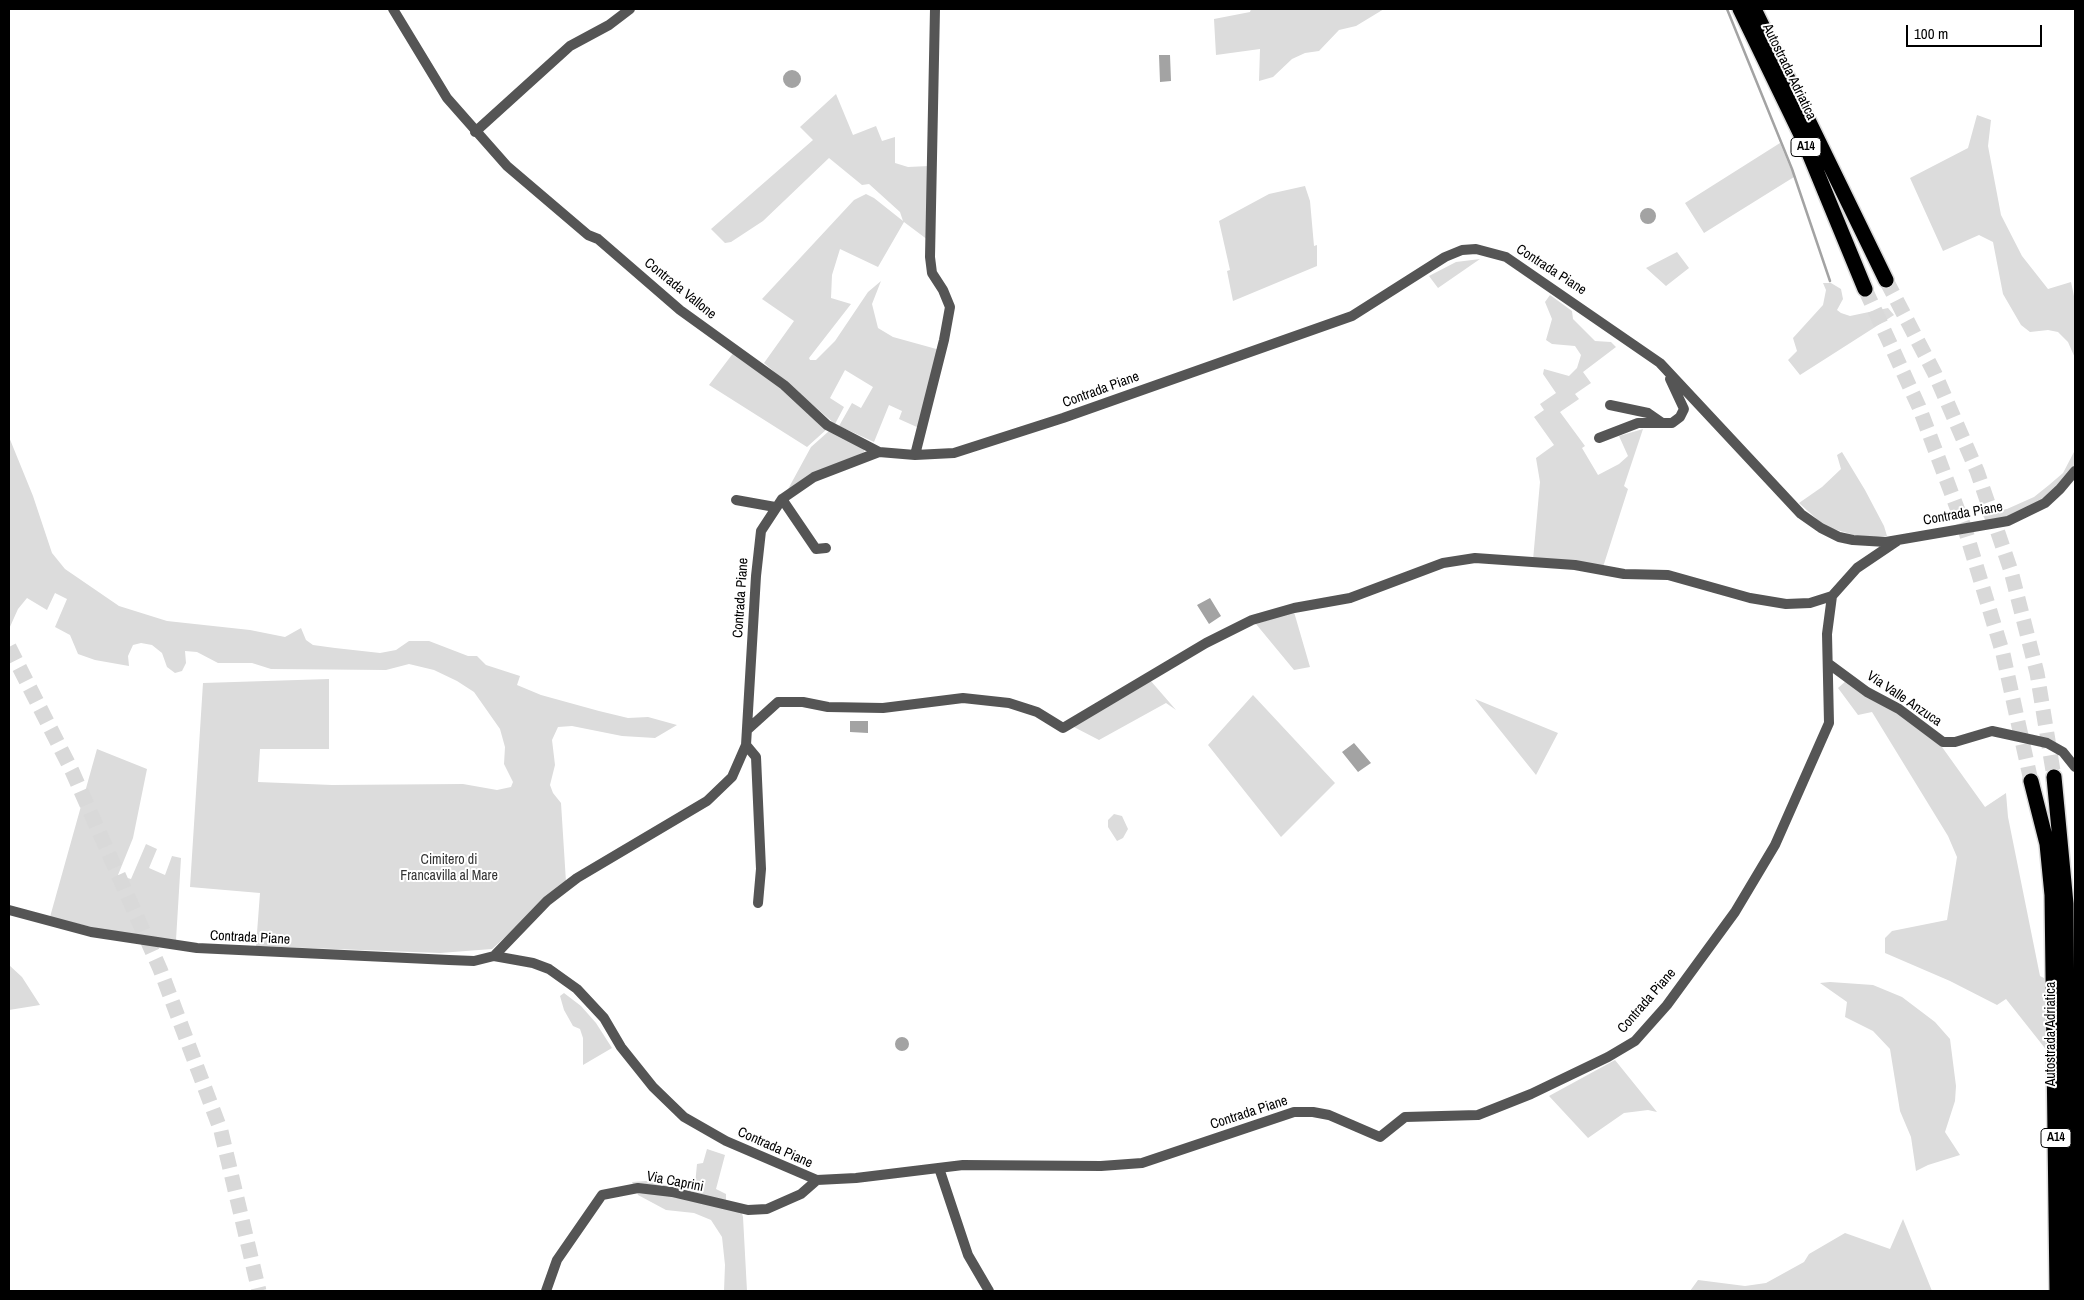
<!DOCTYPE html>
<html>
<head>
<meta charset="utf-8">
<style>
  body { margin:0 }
  #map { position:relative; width:2084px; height:1300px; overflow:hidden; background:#fff; font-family:"Archivo Narrow",sans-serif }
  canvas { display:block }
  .frame { position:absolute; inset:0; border:10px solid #000; pointer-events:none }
  .scale { position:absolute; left:1906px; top:25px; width:136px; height:22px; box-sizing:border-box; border:2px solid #000; border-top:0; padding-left:6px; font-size:15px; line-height:18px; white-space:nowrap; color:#000; -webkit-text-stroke:4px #fff; paint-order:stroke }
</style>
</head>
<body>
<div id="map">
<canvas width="2084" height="1300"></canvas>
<div class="frame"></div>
<div class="scale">100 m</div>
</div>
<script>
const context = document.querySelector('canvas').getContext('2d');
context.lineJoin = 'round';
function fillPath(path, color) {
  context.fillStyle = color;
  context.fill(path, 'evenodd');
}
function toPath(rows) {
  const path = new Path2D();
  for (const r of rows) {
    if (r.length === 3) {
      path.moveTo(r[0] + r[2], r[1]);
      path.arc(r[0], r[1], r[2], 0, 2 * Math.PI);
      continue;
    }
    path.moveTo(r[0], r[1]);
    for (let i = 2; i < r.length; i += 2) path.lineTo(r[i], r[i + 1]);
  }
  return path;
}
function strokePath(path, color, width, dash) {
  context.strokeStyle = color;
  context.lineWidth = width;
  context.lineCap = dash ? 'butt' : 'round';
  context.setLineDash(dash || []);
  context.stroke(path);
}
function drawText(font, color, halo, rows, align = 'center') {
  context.font = font + ' "Archivo Narrow",sans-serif';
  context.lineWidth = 4;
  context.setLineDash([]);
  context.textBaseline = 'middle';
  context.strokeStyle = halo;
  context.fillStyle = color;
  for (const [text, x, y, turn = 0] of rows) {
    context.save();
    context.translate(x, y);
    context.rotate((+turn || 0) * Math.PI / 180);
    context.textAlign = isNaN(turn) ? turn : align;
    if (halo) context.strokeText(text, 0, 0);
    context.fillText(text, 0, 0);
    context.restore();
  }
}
const green = toPath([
  [1251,9,1384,9,1356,26,1339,30,1319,51,1305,53,1292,59,1273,77,1259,81,1260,49,1216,55,1214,19,1250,12],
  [836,94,853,135,876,126,882,141,895,137,895,163,908,167,929,166,928,240,904,222,878,267,840,249,832,275,831,298,851,304,809,358,810,360,816,360,835,341,868,292,881,281,872,304,878,328,893,337,940,350,919,428,899,419,902,411,889,405,874,442,839,426,852,403,861,408,873,387,845,370,830,398,844,407,835,424,764,363,794,321,762,299,854,200,866,194,874,198,903,221,900,212,869,184,862,185,829,158,763,221,731,242,725,243,711,229,813,140,800,127],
  [1977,115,1991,120,1988,146,2001,215,2022,256,2048,289,2071,282,2075,301,2075,358,2068,342,2058,332,2048,330,2030,332,2021,325,2003,294,1993,242,1979,235,1943,251,1910,178,1968,148],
  [1780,143,1794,177,1704,233,1685,203],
  [1305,186,1310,201,1314,246,1317,245,1317,266,1233,301,1227,271,1230,270,1219,221,1269,194],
  [1677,252,1689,268,1666,286,1646,268],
  [1480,259,1438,288,1429,276,1456,262],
  [1823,283,1831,283,1841,289,1843,299,1837,310,1841,313,1850,316,1888,308,1894,315,1800,375,1788,360,1797,351,1793,338,1823,305,1826,290],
  [1550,295,1572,311,1573,319,1595,341,1611,342,1616,347,1583,372,1591,383,1575,394,1579,399,1560,412,1585,446,1582,448,1598,475,1619,464,1628,456,1619,436,1643,429,1624,486,1628,489,1603,567,1533,560,1540,482,1536,458,1554,445,1534,417,1544,410,1540,404,1556,393,1543,374,1544,369,1569,376,1577,368,1581,355,1575,346,1552,344,1546,340,1552,319,1545,302],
  [734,352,775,381,827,429,807,447,709,385],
  [829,431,865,448,864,452,787,491,811,447],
  [9,437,33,496,52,553,65,569,119,606,167,621,250,630,285,637,301,628,306,640,313,645,335,648,380,653,396,650,409,641,429,641,468,656,477,656,486,665,520,676,517,685,541,695,599,711,628,718,648,717,677,725,655,738,622,736,572,726,558,727,552,740,555,765,550,785,553,793,561,803,566,882,492,949,440,953,256,946,260,893,190,887,203,683,329,679,329,749,260,749,258,782,332,785,463,784,497,790,511,787,513,782,504,764,505,747,500,729,474,692,457,681,434,670,409,664,386,670,271,669,252,663,218,663,197,652,185,651,186,663,182,671,175,673,167,667,162,653,152,645,141,643,133,645,128,656,129,666,95,660,78,654,70,635,55,627,67,599,55,593,47,610,27,598,18,609,9,629],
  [2075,450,2075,467,2064,482,2022,515,1987,523,1982,514,2007,509,2034,497,2049,485,2063,473],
  [1842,452,1865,490,1884,526,1887,536,1865,538,1833,529,1819,521,1799,503,1822,487,1841,469,1837,455],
  [1294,612,1310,667,1294,670,1256,624],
  [1150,680,1176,710,1166,703,1099,740,1072,726],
  [1847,680,1909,720,1942,747,1985,807,2006,793,2008,817,2040,976,2046,979,2048,1052,2006,999,1997,1005,1950,981,1885,953,1885,938,1892,931,1947,920,1957,857,1948,836,1872,712,1858,715,1838,688],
  [1253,695,1335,783,1281,837,1208,745],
  [1475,699,1558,733,1536,775],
  [97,749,147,769,133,838,118,875,131,879,146,844,157,849,149,868,165,875,172,856,181,858,176,940,108,931,50,917],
  [1114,814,1122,816,1128,829,1123,838,1117,841,1108,827,1108,820],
  [9,965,22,977,40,1005,9,1010],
  [1830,982,1873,985,1902,997,1935,1022,1950,1039,1956,1086,1955,1101,1945,1132,1960,1155,1928,1165,1916,1171,1911,1137,1900,1111,1890,1049,1873,1031,1845,1017,1847,1002,1820,983],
  [564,993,581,1006,596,1023,612,1048,583,1065,583,1038,580,1029,573,1026,564,1010,560,996],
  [1615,1060,1657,1112,1648,1110,1624,1113,1588,1138,1549,1096],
  [707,1149,725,1155,716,1189,726,1194,726,1202,740,1206,743,1217,747,1291,724,1291,725,1265,722,1237,711,1220,694,1213,666,1210,638,1195,632,1182,646,1181,688,1190,695,1185,697,1164,703,1163],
  [1903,1219,1932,1291,1690,1291,1698,1280,1745,1286,1766,1283,1804,1262,1809,1254,1845,1233,1890,1249]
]);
const water = toPath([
  [1159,55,1170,55,1171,81,1160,82],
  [792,79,9],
  [1648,216,8],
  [1210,598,1221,616,1209,624,1197,605],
  [850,721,868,721,868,733,850,732],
  [1354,743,1371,763,1358,772,1342,752],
  [902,1044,7]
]);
const stream = toPath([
  [1727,9,1792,169,1830,281]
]);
const highwayTunnel = toPath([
  [1886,280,1935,374,1977,471,2011,571,2037,673,2054,777],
  [1865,289,1919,407,1965,529,2003,654,2031,781],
  [9,647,72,771,160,969,221,1131,259,1291]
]);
const minor = toPath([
  [393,9,447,98,507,166,588,235,598,239,680,310,784,385,827,425,879,452],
  [475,132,570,46,609,25,630,9],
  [1610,405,1648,413,1661,422],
  [1599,438,1638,423,1672,423,1680,417,1684,409,1670,379],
  [915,455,944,340,950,307,943,290,932,273,930,257,935,9],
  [782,499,816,549,826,548],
  [736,500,775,507],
  [1829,664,1867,692,1899,709,1943,742,1955,742,1992,731,2047,743,2063,752,2075,767],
  [747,730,778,702,803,702,828,707,883,708,963,698,1009,703,1037,712,1063,728,1206,643,1252,620,1294,608,1350,598,1443,563,1475,558,1575,565,1624,574,1668,575,1750,598,1786,604,1810,603,1832,596],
  [746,745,756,757,761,869,758,903],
  [9,910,91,932,197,948,449,960,474,961,494,956,533,963,549,969,577,989,604,1018,621,1047,653,1087,684,1117,726,1141,817,1180,856,1178,963,1165,1101,1166,1142,1163,1294,1112,1313,1112,1329,1115,1380,1137,1405,1117,1478,1115,1531,1094,1608,1057,1635,1041,1667,1005,1735,912,1775,845,1829,723,1827,634,1832,596,1857,568,1897,541],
  [494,956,547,901,577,878,707,801,732,777,746,745,756,576,761,531,782,499,814,477,879,452,915,455,954,453,1063,418,1352,316,1445,257,1462,250,1476,249,1506,257,1660,363,1801,514,1821,528,1839,537,1853,540,1886,542,2008,521,2045,503,2060,489,2075,471],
  [939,1168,968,1255,989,1291],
  [546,1291,557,1260,602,1195,638,1188,672,1192,748,1210,767,1209,801,1194,817,1180]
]);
const highway = toPath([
  [1740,9,1804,141,1865,289],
  [1754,9,1886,280],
  [2054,777,2066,904,2069,1291],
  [2031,781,2047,844,2052,895,2057,1291]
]);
const shields = [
  [1806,147,30],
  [2056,1138,30]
];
const shieldNames = [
  ["A14",1806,147],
  ["A14",2056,1138]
];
const streetNames = [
  ["Autostrada Adriatica",1789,72,64],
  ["Contrada Piane",1551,270,33],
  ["Contrada Vallone",680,289,39],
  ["Contrada Piane",1101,390,-20],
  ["Contrada Piane",1963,514,-10],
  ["Contrada Piane",741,598,-86],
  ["Via Valle Anzuca",1904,699,34],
  ["Contrada Piane",250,938,3],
  ["Contrada Piane",1647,1001,-49],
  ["Autostrada Adriatica",2051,1034,-90],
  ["Contrada Piane",1249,1113,-18],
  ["Contrada Piane",775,1148,24],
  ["Via Caprini",675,1182,11]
];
const parkNames = [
  ["Cimitero di",449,860],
  ["Francavilla al Mare",449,876]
];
fillPath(green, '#dcdcdc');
fillPath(water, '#a3a3a3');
strokePath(stream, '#a3a3a3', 2.5);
strokePath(highwayTunnel, '#d9d9d9', 15, [15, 8]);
strokePath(highway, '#dbdbdb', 18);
strokePath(minor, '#555', 10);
strokePath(highway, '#000', 15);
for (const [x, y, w] of shields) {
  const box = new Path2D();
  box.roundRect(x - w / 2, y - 9.5, w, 19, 4);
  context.fillStyle = '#fff';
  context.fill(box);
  strokePath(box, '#000', 1);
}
drawText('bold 12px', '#000', null, shieldNames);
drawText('14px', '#000', '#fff', streetNames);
drawText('14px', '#333', '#fff', parkNames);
</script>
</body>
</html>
